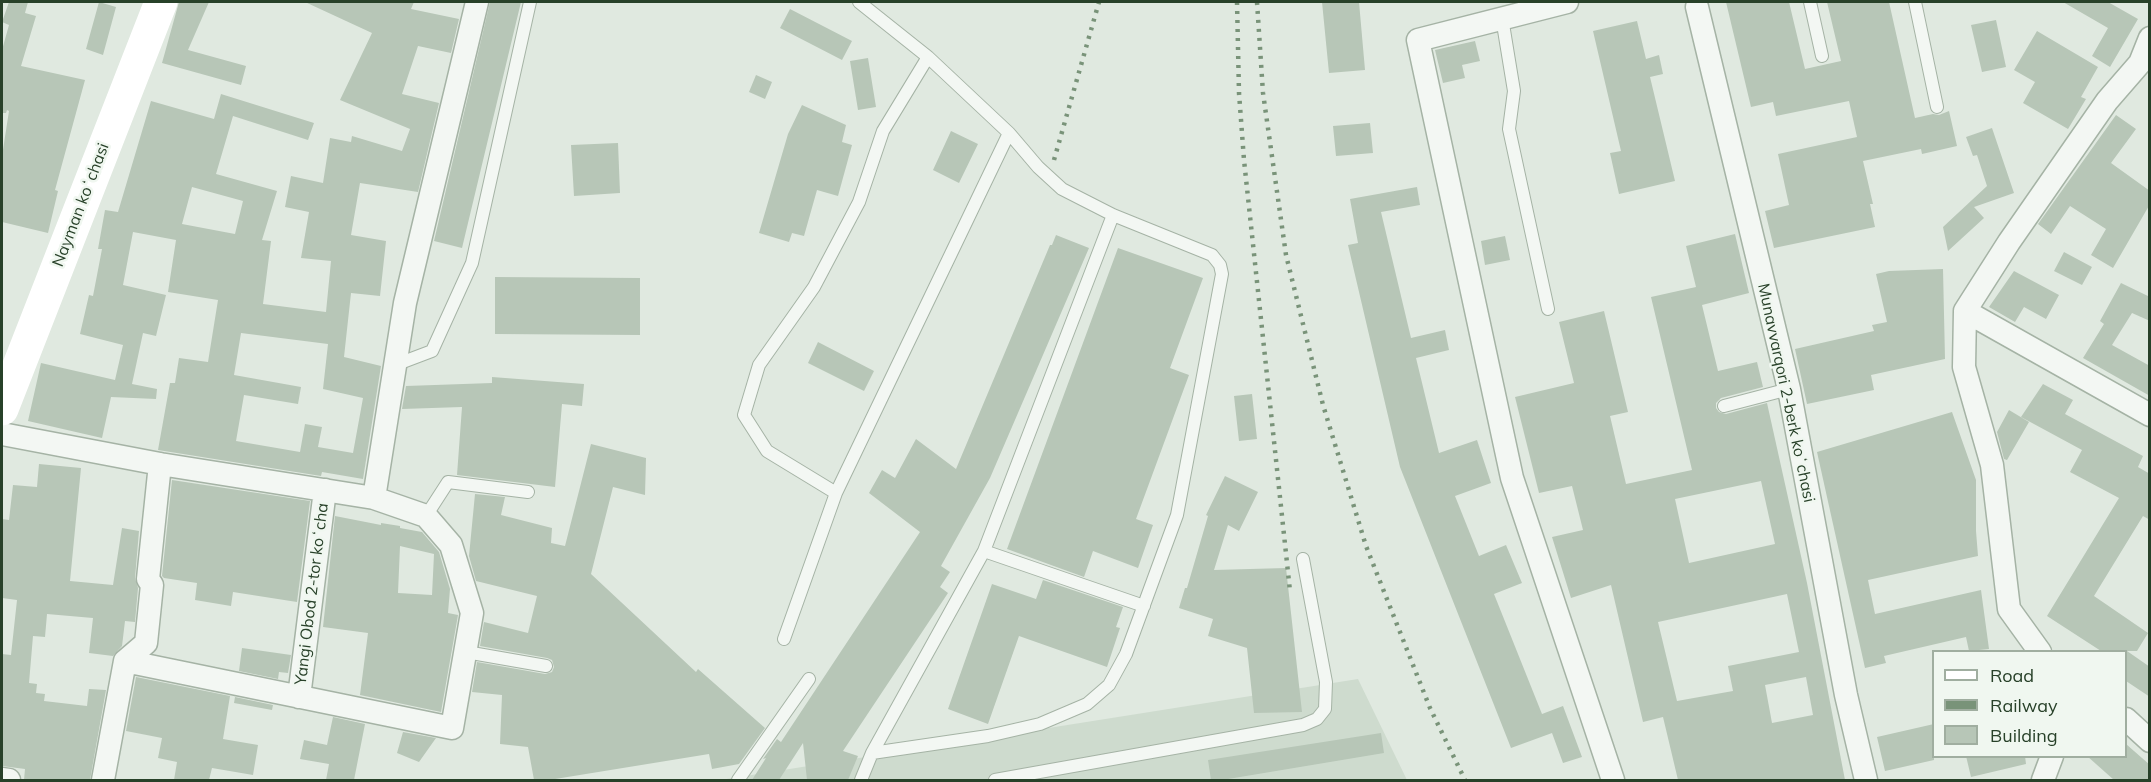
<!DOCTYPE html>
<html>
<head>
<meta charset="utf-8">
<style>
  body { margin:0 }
  #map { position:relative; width:2151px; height:782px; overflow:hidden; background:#e0e9e0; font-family:Mulish,sans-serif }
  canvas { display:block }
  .frame { position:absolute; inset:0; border:3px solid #284129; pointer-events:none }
  .legend { position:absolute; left:1932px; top:650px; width:195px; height:108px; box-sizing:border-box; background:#f0f7f0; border:2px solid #a0aea0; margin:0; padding:8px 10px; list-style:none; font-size:18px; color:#284129 }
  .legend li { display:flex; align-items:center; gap:12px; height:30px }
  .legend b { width:30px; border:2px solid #a0aea0 }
</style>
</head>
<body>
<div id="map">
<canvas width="2151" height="782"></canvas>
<div class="frame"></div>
<ul class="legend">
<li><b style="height:8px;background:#fff"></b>Road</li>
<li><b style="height:8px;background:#799379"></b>Railway</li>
<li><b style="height:16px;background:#b7c6b7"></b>Building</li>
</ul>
</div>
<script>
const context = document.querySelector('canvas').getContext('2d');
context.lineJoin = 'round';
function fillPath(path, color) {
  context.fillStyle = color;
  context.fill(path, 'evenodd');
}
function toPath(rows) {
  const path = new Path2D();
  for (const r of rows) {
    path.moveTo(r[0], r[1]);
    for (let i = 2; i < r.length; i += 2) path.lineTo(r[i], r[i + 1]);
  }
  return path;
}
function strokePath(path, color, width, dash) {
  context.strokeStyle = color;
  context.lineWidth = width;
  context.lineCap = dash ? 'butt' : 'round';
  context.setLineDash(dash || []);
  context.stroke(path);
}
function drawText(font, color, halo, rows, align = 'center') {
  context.font = font + ' Mulish,sans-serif';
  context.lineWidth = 5;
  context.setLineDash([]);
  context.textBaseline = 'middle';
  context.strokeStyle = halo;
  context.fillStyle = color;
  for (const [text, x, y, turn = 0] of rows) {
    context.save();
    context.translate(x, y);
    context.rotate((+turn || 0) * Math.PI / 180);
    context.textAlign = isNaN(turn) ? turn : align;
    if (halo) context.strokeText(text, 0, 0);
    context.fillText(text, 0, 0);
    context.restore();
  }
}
const built = toPath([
  [1358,679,1407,780,720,780]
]);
const building = toPath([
  [9,2,28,2,25,13,36,16,21,66,85,80,55,190,58,191,48,233,2,222,2,156,9,111,7,110,6,113,2,113,2,50,9,25,2,22],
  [99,2,116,7,103,55,86,49],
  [179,2,209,2,188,50,246,66,241,85,162,63],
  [305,2,414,2,411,9,459,19,451,53,418,46,402,94,439,103,418,192,360,183,351,235,386,241,380,296,351,293,344,357,381,366,363,479,322,472,321,476,158,450,170,383,175,383,179,358,208,362,218,300,168,292,176,240,133,232,123,285,166,295,156,336,143,333,132,384,157,389,156,399,111,397,102,438,28,421,41,363,115,380,123,345,80,334,89,295,93,296,102,249,98,249,105,210,118,212,151,101,214,119,221,94,314,123,308,140,233,116,216,174,277,191,262,240,271,241,263,304,326,312,331,261,301,258,309,212,285,207,291,176,323,183,330,138,351,142,352,136,402,151,410,129,340,100,372,33],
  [192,187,243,201,235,234,182,224],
  [241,333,328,344,323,389,363,398,353,453,318,447,322,427,305,424,300,452,236,441,244,395,298,404,301,387,234,375],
  [490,2,521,2,462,248,434,241],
  [1322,2,1359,2,1365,70,1329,73],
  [1726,2,1789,2,1805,69,1841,61,1827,2,1889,2,1915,118,1933,114,1939,115,1949,111,1957,146,1922,154,1921,149,1863,161,1873,204,1870,204,1875,227,1774,248,1765,211,1789,205,1778,154,1857,137,1849,101,1776,116,1773,102,1751,107],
  [2063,2,2108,2,2138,19,2110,67,2092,56,2108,28],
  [790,9,852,41,842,60,780,28],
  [1996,20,2006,67,1982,72,1971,25],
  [1637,21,1646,59,1659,55,1663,74,1650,77,1675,181,1619,194,1610,153,1621,151,1593,31],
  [2037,31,2098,67,2081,97,2086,99,2068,129,2023,103,2035,82,2014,70],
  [1475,41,1480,61,1462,65,1465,78,1443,83,1435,50],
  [868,58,876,107,858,110,850,61],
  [756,75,772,82,765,99,749,92],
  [802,105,846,125,842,142,852,145,838,196,817,190,804,236,792,233,789,242,759,233,788,134],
  [2116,115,2136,129,2111,163,2150,191,2150,204,2113,268,2091,255,2106,229,2070,206,2051,234,2038,224],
  [1370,123,1373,153,1336,156,1333,126],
  [1992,128,2014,193,1974,207,1984,218,1948,251,1943,227,1987,186,1977,155,1973,156,1966,137],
  [951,131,978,144,959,183,933,170],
  [618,143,620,193,574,196,571,145],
  [1417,187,1420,205,1381,212,1411,338,1445,330,1449,350,1416,358,1439,453,1477,440,1491,483,1455,496,1479,556,1506,545,1522,583,1494,594,1542,714,1563,706,1582,757,1563,763,1552,733,1511,748,1400,467,1348,245,1358,243,1350,199],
  [1735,234,1749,293,1702,305,1718,371,1757,362,1763,387,1721,398,1716,403,1716,408,1719,412,1726,414,1767,403,1807,583,1845,780,1678,780,1663,717,1643,722,1611,585,1571,598,1552,537,1583,530,1572,486,1539,493,1515,397,1574,383,1559,322,1604,311,1628,412,1610,416,1626,484,1692,470,1651,297,1696,287,1686,246],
  [1761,481,1775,544,1689,563,1675,499],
  [1787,594,1799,652,1728,666,1733,691,1677,701,1658,622],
  [1806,677,1813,715,1772,723,1765,685],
  [1056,235,1089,248,990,478,941,566,950,572,940,587,948,593,843,751,858,756,848,780,807,780,803,743,779,780,752,780,766,758,763,759,777,739,781,742,920,532,869,493,882,470,895,478,916,439,956,469,1050,245,1052,245],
  [1505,236,1510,260,1485,265,1481,241],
  [1118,248,1203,278,1170,368,1189,375,1136,519,1153,525,1138,568,1093,551,1084,577,1007,549],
  [2064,252,2092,267,2082,285,2054,271],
  [1943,269,1945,359,1871,375,1874,390,1807,404,1795,349,1874,331,1872,325,1887,322,1876,274,1889,271],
  [2014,271,2059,295,2046,319,2024,307,2015,322,1989,307],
  [495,277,640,278,640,335,495,334],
  [2121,283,2150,297,2150,321,2132,313,2112,345,2150,366,2150,396,2083,358,2104,324,2100,321],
  [818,342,874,371,864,391,808,363],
  [492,377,584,384,582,406,562,404,555,487,457,475,462,407,402,409,406,386,492,383],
  [2043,384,2073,400,2065,414,2143,456,2138,467,2150,474,2150,520,2143,516,2094,596,2148,633,2137,651,2127,651,2150,667,2150,697,2126,681,2126,651,2101,651,2047,616,2119,498,2070,472,2082,450,2021,417],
  [1252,394,1257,439,1239,441,1234,396],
  [2009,410,2029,422,2007,460,2004,459,1997,432],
  [1952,412,1976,480,1976,531,1978,556,1868,580,1875,614,1981,590,1989,649,1969,651,1966,637,1884,656,1886,663,1865,668,1817,452],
  [591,444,646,458,645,495,613,487,591,574,696,672,698,669,765,728,739,764,712,769,709,754,549,780,534,780,528,747,500,744,502,695,472,692,477,662,545,674,552,672,554,667,552,660,547,658,480,646,484,622,528,633,537,596,476,581,469,556,475,494,505,497,501,515,552,528,551,543,565,546],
  [39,464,81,468,70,581,113,585,122,528,139,531,135,578,138,588,135,622,125,621,122,646,113,656,89,653,93,618,47,614,45,637,33,636,29,683,37,684,36,693,45,694,44,701,87,706,89,689,106,690,90,780,24,780,25,769,2,766,2,654,11,655,17,600,2,598,2,519,9,520,13,485,37,487],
  [1225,476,1258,492,1239,531,1228,525,1214,570,1286,568,1302,712,1254,713,1247,648,1208,636,1213,619,1179,608,1185,588,1187,588,1208,516,1206,515],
  [172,480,310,501,297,602,233,592,231,606,195,600,197,583,164,578,162,576],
  [335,516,381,525,381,523,400,526,400,528,422,532,439,552,450,589,448,613,458,615,441,712,360,695,368,633,323,627],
  [400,546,434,554,432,595,398,593],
  [1043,580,1123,607,1116,627,1120,628,1107,667,1019,636,988,724,948,709,992,584,1036,599],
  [242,648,291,655,288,673,279,672,278,679,239,671],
  [136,677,230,696,223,739,258,745,253,775,212,768,209,780,174,780,177,762,158,758,162,738,126,731],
  [235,697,273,705,272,710,234,703],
  [333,717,365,724,354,780,326,780,329,764,300,759,304,740,327,745],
  [1934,724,1934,760,1885,771,1877,737],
  [403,732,436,738,419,762,397,753],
  [1381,733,1384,753,1222,780,1211,780,1208,760],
  [2126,744,2150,765,2150,780,2114,780,2087,756,2126,756],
  [1966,756,2025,756,2026,764,1971,777]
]);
const lane = toPath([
  [859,2,928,57,1009,133,1038,167,1062,189,1113,215,1212,255,1220,265,1222,274,1177,515,1126,654,1109,685,1087,704,1040,724,988,736,872,753,984,551,1113,215],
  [1810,2,1822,56],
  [1915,2,1937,107],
  [1502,18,1514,91,1509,129,1548,309],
  [395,365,432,351,472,263,530,2],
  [1724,406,1789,389],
  [836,493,767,451,744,415,759,365,814,287,859,202,883,131,928,57],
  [426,516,448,482,528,492],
  [984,551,1144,606],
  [784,639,836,493,1009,133],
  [466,652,546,666],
  [738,780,809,679],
  [861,780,872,753],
  [995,780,1303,725,1317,719,1325,709,1326,682,1303,559]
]);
const street = toPath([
  [1567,2,1418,40,1512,478,1613,780],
  [1697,7,1789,389,1846,695,1866,780],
  [1965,311,2150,415],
  [2,434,160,464,374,498,426,516,451,545,472,613,452,728,125,661],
  [374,498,405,303,477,2],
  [2040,652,2009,609,1992,465,1964,367,1965,311,2009,242,2107,101,2140,63,2150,38],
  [299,697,325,490],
  [2126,719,2150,741],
  [2,779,9,780],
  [103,780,125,661,146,643,152,585,148,579,160,464],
  [2043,780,2052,756]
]);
const secondary = toPath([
  [2,409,161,2]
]);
const rail = toPath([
  [1237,2,1239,93,1244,160,1290,591],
  [1257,2,1263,93,1286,255,1323,405,1366,546,1430,708,1465,780],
  [1054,160,1099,2]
]);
const streetNames = [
  ["Nayman koʻchasi",81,205,-69],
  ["Munavvarqori 2-berk koʻchasi",1786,393,78],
  ["Yangi Obod 2-tor koʻcha",312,594,-83]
];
fillPath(built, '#cedbce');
fillPath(building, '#b7c6b7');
strokePath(lane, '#a5b3a5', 14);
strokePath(street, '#a5b3a5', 25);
strokePath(lane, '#f3f7f3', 12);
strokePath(street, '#f3f7f3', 22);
strokePath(secondary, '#fff', 33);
strokePath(rail, '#799379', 4.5, [3, 6]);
drawText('16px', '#284129', '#f0f7f0', streetNames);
</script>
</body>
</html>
